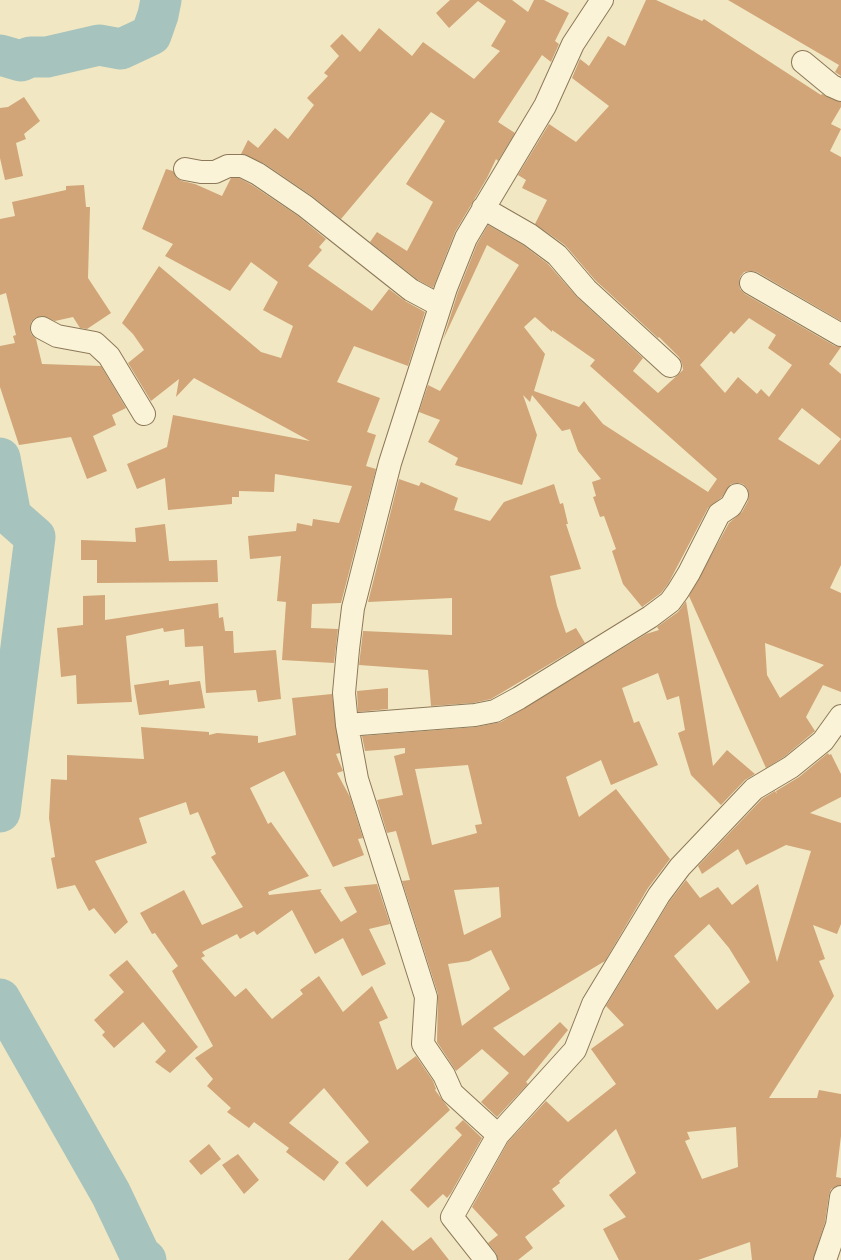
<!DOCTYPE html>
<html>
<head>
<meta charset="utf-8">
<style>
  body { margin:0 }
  canvas { display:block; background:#f1e7c3 }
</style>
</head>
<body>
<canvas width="841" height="1260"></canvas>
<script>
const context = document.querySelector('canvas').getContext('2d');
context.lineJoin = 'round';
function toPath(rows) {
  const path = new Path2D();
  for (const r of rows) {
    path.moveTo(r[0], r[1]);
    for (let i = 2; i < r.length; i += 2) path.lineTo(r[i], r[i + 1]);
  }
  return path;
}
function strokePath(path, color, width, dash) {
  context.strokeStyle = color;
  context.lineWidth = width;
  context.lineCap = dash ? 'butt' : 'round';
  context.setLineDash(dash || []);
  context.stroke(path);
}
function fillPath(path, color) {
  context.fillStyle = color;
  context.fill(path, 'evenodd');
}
const river = toPath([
  [0,55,21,61,30,57,47,57,99,45,121,49,151,35,158,15,161,0],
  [0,458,11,516,35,537,0,812],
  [0,999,111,1194,140,1255,146,1260]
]);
const building = toPath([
  [450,0,512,0,528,12,534,0,544,0,569,13,555,41,559,44,551,62,542,55,498,122,515,133,498,161,496,159,487,178,455,232,433,288,418,280,370,242,377,232,407,251,433,202,406,184,445,121,431,112,341,219,312,196,265,164,241,154,248,140,258,148,275,128,288,139,314,105,307,98,328,76,324,73,339,56,330,46,342,34,360,52,379,28,412,56,423,42,474,79,500,51,491,46,506,21,478,1,449,28,436,13],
  [646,0,656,0,702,21,704,19,821,95,822,94,841,102,841,107,831,124,841,129,830,151,841,157,841,321,757,272,751,271,744,272,740,277,739,283,740,289,745,294,835,346,841,347,829,364,841,374,841,565,830,588,841,593,841,692,823,685,806,717,815,731,784,757,766,768,689,596,729,523,742,512,748,501,749,494,747,488,743,484,737,483,731,484,722,497,708,508,668,584,661,593,642,607,623,584,612,551,616,549,604,516,600,517,593,497,596,496,592,482,601,479,578,451,570,429,562,431,532,395,530,402,523,395,537,435,522,485,455,465,458,458,428,442,440,420,419,412,428,385,440,391,519,265,487,245,443,340,458,292,477,244,488,225,523,245,548,264,578,298,643,358,633,371,658,393,683,370,682,363,679,357,659,337,658,338,595,280,565,245,535,224,547,200,522,188,526,180,518,175,549,124,576,142,609,106,572,78,580,59,589,66,608,36,625,46],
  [535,317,552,332,552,330,595,360,590,366,717,479,708,492,603,424,584,401,579,407,534,391,545,354,524,327],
  [749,318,776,335,768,348,792,365,769,397,761,389,757,394,738,377,725,393,700,365,731,331,734,334],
  [802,408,841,439,819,465,778,439],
  [765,643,824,665,780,698,767,675],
  [728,0,841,0,841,76,835,72,839,65],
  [24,97,40,121,24,134,26,139,16,143,23,176,5,180,0,158,0,108,8,107],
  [166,169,173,171,177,178,182,181,195,184,222,196,231,178,239,178,252,185,298,216,326,239,319,247,322,250,308,266,372,311,389,289,405,301,425,312,408,366,354,346,337,382,380,398,367,432,376,435,366,466,376,469,341,603,312,604,311,628,338,629,334,663,282,660,286,602,277,601,281,556,250,559,248,536,296,531,297,523,312,526,313,519,339,523,352,486,275,474,274,492,239,491,239,497,232,497,232,504,168,510,165,478,137,489,127,464,167,447,173,415,310,441,194,378,176,397,179,379,151,401,128,363,144,350,133,334,122,323,159,266,261,352,281,358,293,326,263,310,278,282,251,262,230,291,165,256,173,244,142,229],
  [84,185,86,207,90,207,88,278,111,313,87,329,80,328,73,317,55,321,42,316,35,318,31,322,30,328,31,334,36,339,42,364,101,366,126,408,112,415,116,425,93,436,107,471,87,479,71,437,19,445,0,387,0,346,15,343,13,336,16,335,6,293,0,295,0,219,15,216,12,202,66,190,66,186],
  [399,479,419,486,421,482,458,498,454,510,490,521,504,502,554,484,560,504,563,503,568,524,566,524,581,569,550,576,557,606,566,633,576,628,585,643,491,699,473,703,431,706,428,670,359,665,363,631,452,635,452,598,368,602],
  [165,524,169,561,217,560,218,582,97,583,97,560,81,560,81,540,136,542,135,528],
  [105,595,105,620,218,603,219,618,223,617,225,631,233,631,234,653,276,650,281,699,258,702,256,690,206,693,203,646,185,647,184,629,164,632,163,628,126,636,132,702,77,704,76,675,61,677,57,628,83,625,83,596],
  [686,601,713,766,727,750,755,774,745,780,721,805,691,775,678,733,685,730,679,696,667,700,658,673,622,688,634,723,639,721,658,765,611,785,601,760,566,777,579,817,616,789,670,859,648,888,605,961,493,1028,524,1056,560,1022,568,1030,526,1082,528,1084,497,1117,481,1102,509,1073,482,1049,456,1071,437,1042,438,994,402,881,410,880,396,831,387,833,377,800,403,795,394,756,405,753,405,748,365,751,362,736,476,727,501,722,646,634,659,630,657,627,678,612],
  [468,765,482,824,475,825,477,833,432,845,415,769],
  [499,887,501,917,464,935,454,890],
  [491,950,510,989,462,1026,448,964,469,961],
  [169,680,169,685,200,681,205,708,139,715,134,685],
  [388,688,388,709,358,712,357,691],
  [332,694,340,753,336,754,343,771,337,773,350,797,363,838,358,839,364,855,333,867,284,771,250,788,268,824,271,822,309,876,268,892,269,895,322,889,320,891,341,922,357,912,344,887,377,884,390,924,369,929,386,964,362,976,343,938,315,954,292,910,257,935,254,931,240,939,237,934,202,952,205,956,201,958,235,997,246,988,272,1019,303,994,300,990,319,976,343,1012,372,986,388,1018,379,1022,397,1070,416,1056,433,1081,436,1089,435,1090,450,1110,367,1187,345,1163,369,1142,324,1088,289,1123,339,1162,324,1181,286,1152,289,1148,254,1122,249,1128,227,1112,231,1108,207,1086,213,1079,195,1058,213,1046,172,971,178,966,155,933,152,934,140,913,184,890,202,925,243,907,211,857,216,854,198,812,190,815,186,802,139,818,147,843,95,861,128,922,115,934,94,908,89,911,75,885,57,889,51,858,55,857,49,818,51,779,67,780,67,755,144,759,141,727,209,732,209,735,217,733,258,736,258,743,296,735,292,698],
  [828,753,829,755,831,754,841,774,841,797,810,813,841,823,841,924,837,934,813,925,825,959,819,961,834,996,769,1098,817,1098,819,1090,841,1094,841,1136,836,1177,841,1178,841,1185,831,1189,829,1195,825,1222,813,1260,752,1260,750,1242,698,1260,619,1260,603,1229,626,1217,609,1195,636,1173,616,1129,559,1181,560,1183,552,1189,565,1206,525,1237,533,1248,518,1260,498,1260,496,1253,488,1243,498,1235,472,1207,508,1142,546,1101,568,1122,616,1084,591,1049,624,1025,606,1006,669,902,686,880,700,898,718,887,732,905,758,884,777,962,811,851,786,845,746,865,738,849,702,874,698,866,762,799,775,791,777,794,776,791,799,777],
  [709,924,729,948,750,982,717,1010,674,956],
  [736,1127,738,1167,702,1179,685,1141,690,1139,687,1132],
  [127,960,198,1047,170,1073,155,1062,166,1051,143,1022,114,1048,102,1035,105,1032,94,1020,124,992,109,975],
  [463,1120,482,1138,451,1193,447,1198,443,1194,428,1208,410,1190,462,1135,455,1128],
  [209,1144,221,1159,201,1175,189,1161],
  [238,1154,259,1180,244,1194,222,1165],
  [382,1220,413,1251,431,1237,449,1260,348,1260]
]);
const street = toPath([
  [803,62,832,86,841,90],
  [185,169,201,172,215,172,228,166,242,166,258,174,305,206,411,290,439,305],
  [483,208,530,235,557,255,586,289,670,366],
  [751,283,841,335],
  [42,328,57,336,95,343,109,356,144,414],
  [347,725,475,715,495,711,519,698,650,617,670,602,678,591,689,573,719,514,731,506,737,495],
  [498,1135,452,1093,444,1075,423,1044,426,997,357,779,347,725,344,693,348,649,353,608,390,463,446,288,466,238,545,106,573,44,602,0],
  [486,1260,452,1217,498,1135,575,1050,593,1004,659,895,680,867,754,789,791,767,823,741,841,716],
  [825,1260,837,1225,841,1197]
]);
strokePath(river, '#a6c4bd', 41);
fillPath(building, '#d1a577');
strokePath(street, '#8d7959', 24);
strokePath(street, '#fbf3d7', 22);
</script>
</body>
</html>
